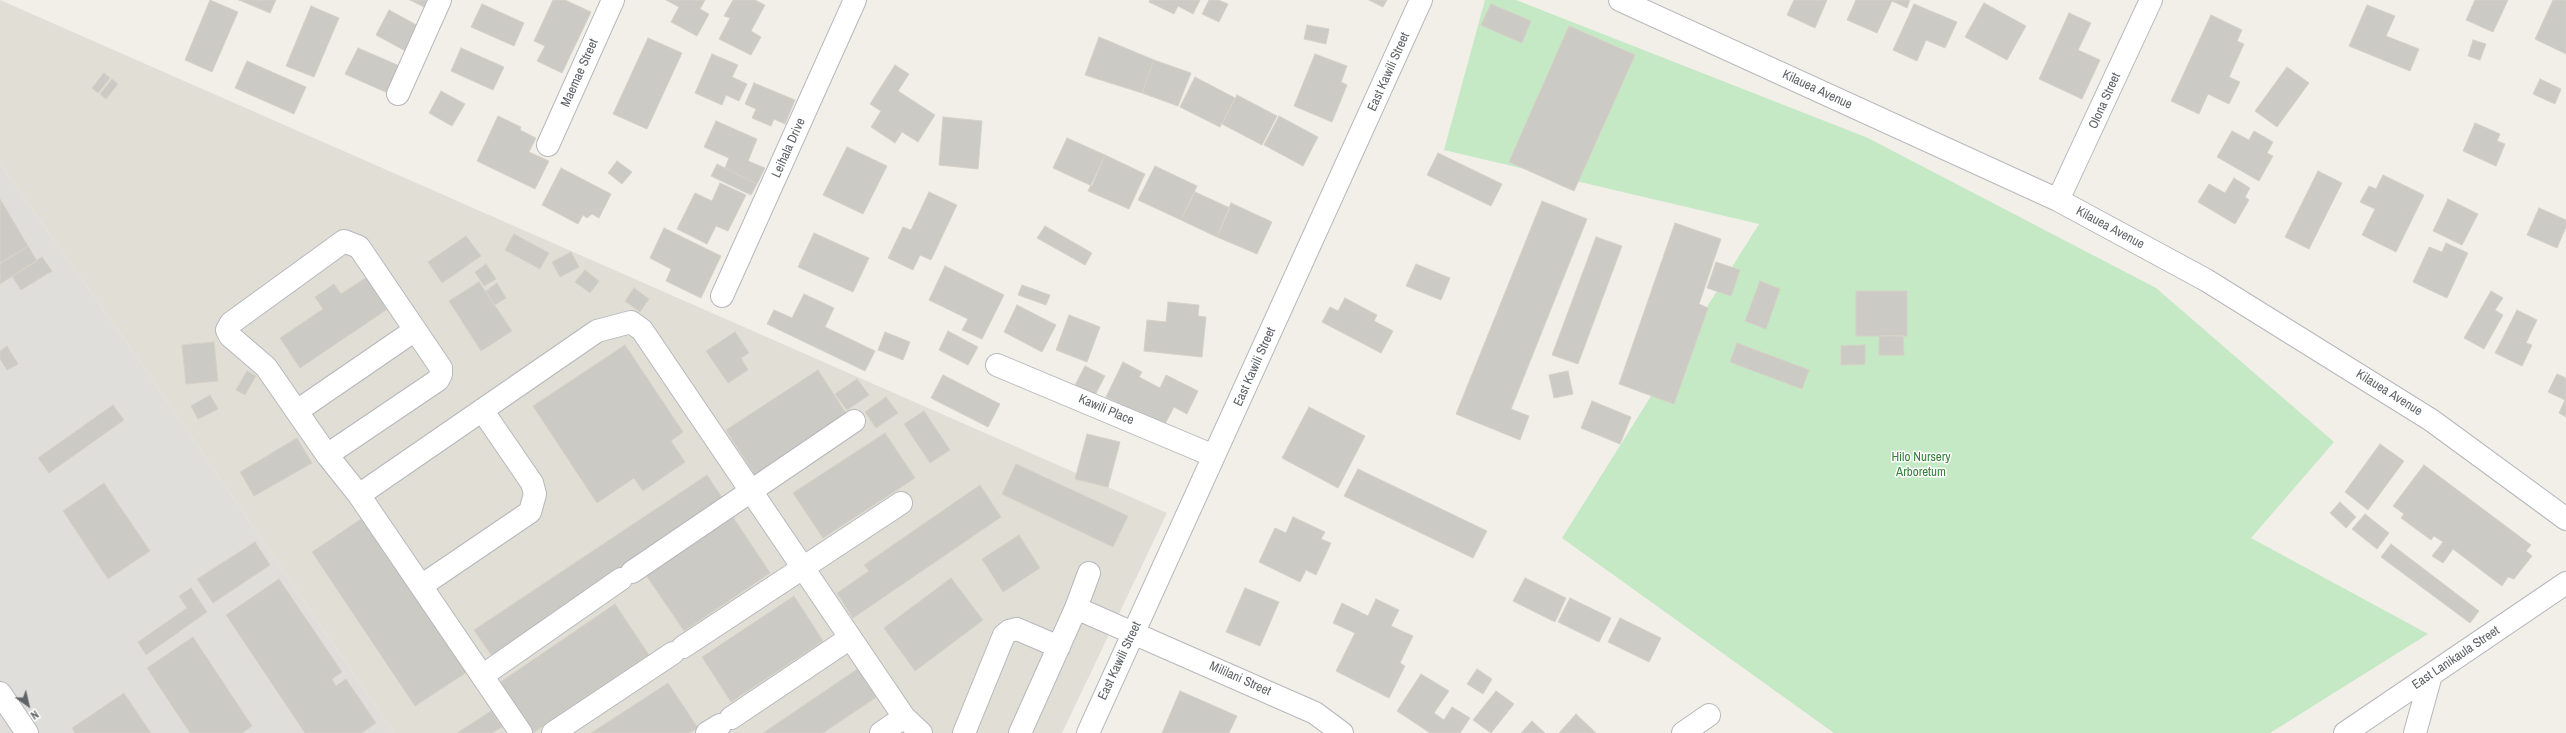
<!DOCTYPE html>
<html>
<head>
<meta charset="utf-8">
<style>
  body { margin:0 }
  #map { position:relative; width:2566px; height:733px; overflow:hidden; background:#f1efe8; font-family:"Archivo Narrow",sans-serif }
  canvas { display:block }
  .north { position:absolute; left:8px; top:685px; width:40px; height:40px; -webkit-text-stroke:3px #fff; paint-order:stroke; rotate:146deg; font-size:11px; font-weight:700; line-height:16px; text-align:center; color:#5f6368 }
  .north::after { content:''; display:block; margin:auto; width:14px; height:18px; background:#5f6368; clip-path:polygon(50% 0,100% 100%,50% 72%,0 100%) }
</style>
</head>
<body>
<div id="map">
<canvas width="2566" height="733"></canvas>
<div class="north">N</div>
</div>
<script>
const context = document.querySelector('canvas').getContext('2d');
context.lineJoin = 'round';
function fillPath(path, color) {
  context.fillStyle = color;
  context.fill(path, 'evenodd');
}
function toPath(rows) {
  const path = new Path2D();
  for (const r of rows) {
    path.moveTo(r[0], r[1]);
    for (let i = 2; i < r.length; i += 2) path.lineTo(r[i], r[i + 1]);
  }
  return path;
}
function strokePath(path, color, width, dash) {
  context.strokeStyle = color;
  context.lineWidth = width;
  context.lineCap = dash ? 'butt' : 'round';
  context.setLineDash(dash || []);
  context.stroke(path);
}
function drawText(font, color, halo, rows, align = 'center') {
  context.font = font + ' "Archivo Narrow",sans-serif';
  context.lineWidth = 3;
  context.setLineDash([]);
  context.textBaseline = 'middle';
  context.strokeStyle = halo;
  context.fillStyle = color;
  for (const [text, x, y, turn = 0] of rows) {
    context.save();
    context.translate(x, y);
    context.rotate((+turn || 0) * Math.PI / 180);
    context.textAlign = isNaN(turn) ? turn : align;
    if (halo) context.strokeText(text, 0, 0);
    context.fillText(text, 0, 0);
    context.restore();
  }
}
const industrial = toPath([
  [0,164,139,360,394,733,0,733]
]);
const education = toPath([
  [0,0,1167,513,1062,733,394,733,139,360,0,164]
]);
const green = toPath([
  [1485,0,1516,0,1868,138,2156,288,2334,442,2251,538,2428,634,2270,733,1834,733,1562,538,1759,224,1444,150]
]);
const building = toPath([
  [210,0,238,12,212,72,185,60,210,0],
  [239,0,276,0,270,13,239,0],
  [410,0,435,0,430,10,410,0],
  [553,0,565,0,591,12,562,73,537,61,545,46,534,41,553,0],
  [705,0,700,9,709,14,697,36,671,22,679,7,666,0,705,0],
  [733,0,755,0,765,5,751,31,761,37,751,55,719,39,730,18,724,16,733,0],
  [1150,0,1200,0,1193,14,1178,6,1174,14,1149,2,1150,0],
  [1209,0,1218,0,1228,4,1219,22,1202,14,1209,0],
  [1369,0,1387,0,1383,7,1369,0],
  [1794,0,1827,0,1815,28,1787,15,1794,0],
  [1856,0,1910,0,1907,8,1892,1,1877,33,1847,20,1856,0],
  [2475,0,2508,0,2493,32,2466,20,2475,0],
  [2553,0,2566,0,2566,54,2535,39,2553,0],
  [1984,3,2026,26,2007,60,1965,37,1984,3],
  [482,4,524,23,514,46,471,27,482,4],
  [1491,4,1531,21,1522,43,1481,25,1491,4],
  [1914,4,1957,22,1945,48,1926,40,1917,61,1893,50,1914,4],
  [2367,5,2395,16,2386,36,2419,49,2410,71,2349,46,2367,5],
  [311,6,339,18,314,77,286,66,311,6],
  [389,10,424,29,411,54,376,35,389,10],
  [2069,13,2091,23,2078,50,2100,60,2082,99,2039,79,2069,13],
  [2211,15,2242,30,2237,41,2244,44,2229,77,2240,82,2229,104,2208,94,2199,114,2171,101,2211,15],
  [1307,25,1329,29,1326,44,1304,39,1307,25],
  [1569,26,1635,55,1574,191,1509,162,1569,26],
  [1099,37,1154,60,1142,93,1085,75,1099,37],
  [648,38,682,53,647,129,613,114,648,38],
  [2473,40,2486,44,2480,60,2468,56,2473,40],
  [358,48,402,67,390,94,345,74,358,48],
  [461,48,504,67,493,90,451,71,461,48],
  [712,54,738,65,732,77,747,84,739,101,726,95,722,105,695,93,712,54],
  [1315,54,1347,66,1341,82,1347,85,1332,122,1294,106,1315,54],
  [1154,60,1191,73,1178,106,1142,93,1154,60],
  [247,61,306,87,294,114,235,88,247,61],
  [895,65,909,74,898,91,935,115,918,142,902,132,895,143,871,127,881,111,870,104,895,65],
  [2287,67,2309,83,2277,127,2255,111,2287,67],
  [104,73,110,78,98,93,92,88,104,73],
  [1195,77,1235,98,1220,127,1180,107,1195,77],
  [112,79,118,84,106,99,100,94,112,79],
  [2540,79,2561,89,2555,104,2533,94,2540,79],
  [754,83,795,100,785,124,774,119,771,126,752,118,756,109,745,104,754,83],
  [441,91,465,104,452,126,429,113,441,91],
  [1237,95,1277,116,1262,145,1222,124,1237,95],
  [498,116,521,127,520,130,536,138,529,152,549,161,535,189,477,161,498,116],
  [1279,116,1318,137,1303,166,1264,145,1279,116],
  [943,117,982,121,978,169,939,165,943,117],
  [716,121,757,139,748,161,765,168,757,184,725,168,729,158,704,147,716,121],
  [2475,123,2500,134,2497,141,2505,144,2496,166,2463,151,2475,123],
  [2232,131,2249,140,2254,131,2273,142,2267,153,2273,156,2259,181,2217,157,2232,131],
  [1067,138,1105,155,1092,186,1053,168,1067,138],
  [847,147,887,166,863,214,823,195,847,147],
  [1438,153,1502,184,1491,206,1427,175,1438,153],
  [1105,155,1145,174,1129,209,1088,191,1105,155],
  [617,161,632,172,622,184,608,173,617,161],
  [717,164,757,184,751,195,711,176,717,164],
  [1155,166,1197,186,1181,220,1138,200,1155,166],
  [561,168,611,194,599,218,592,214,587,218,583,215,578,224,542,205,561,168],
  [2318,171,2342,183,2309,249,2285,237,2318,171],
  [2383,175,2424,195,2396,252,2362,235,2375,209,2360,202,2369,186,2376,189,2383,175],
  [2234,178,2250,188,2245,197,2249,200,2235,224,2198,202,2209,184,2225,193,2234,178],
  [720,183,746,195,728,231,716,226,707,244,677,229,695,193,712,201,720,183],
  [929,192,957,205,931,260,920,255,913,270,888,258,903,227,911,230,929,192],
  [1195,192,1230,208,1217,237,1181,220,1195,192],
  [0,199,28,246,0,263,0,199],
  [2448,199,2478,214,2462,245,2433,231,2448,199],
  [1542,201,1587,219,1511,409,1529,416,1520,440,1456,414,1542,201],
  [1231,203,1272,222,1257,254,1217,237,1231,203],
  [2539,208,2566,220,2566,227,2557,248,2527,235,2539,208],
  [1675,223,1721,239,1699,304,1708,308,1674,404,1619,384,1675,223],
  [1045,226,1092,253,1085,265,1037,238,1045,226],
  [664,228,721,256,701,298,666,281,671,269,650,258,664,228],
  [814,233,869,258,853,292,798,267,814,233],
  [514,234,549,253,540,269,505,250,514,234],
  [466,236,481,256,442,283,428,262,466,236],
  [1596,237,1622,246,1578,364,1552,355,1596,237],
  [2446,243,2468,253,2447,298,2413,282,2429,247,2442,252,2446,243],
  [28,246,37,261,0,284,0,264,28,246],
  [571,252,579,267,560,277,552,262,571,252],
  [42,257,52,271,21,290,12,276,42,257],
  [1716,262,1740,270,1731,296,1707,288,1716,262],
  [486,264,496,279,484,286,475,272,486,264],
  [1416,264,1450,278,1441,300,1406,286,1416,264],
  [945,266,1004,295,982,339,962,330,968,319,929,300,945,266],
  [585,270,599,281,590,293,575,282,585,270],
  [367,277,389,308,300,368,280,338,323,309,315,297,334,284,341,294,367,277],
  [1760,281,1780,289,1766,329,1745,321,1760,281],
  [479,282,512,331,481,351,449,301,479,282],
  [497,283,506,298,495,305,486,291,497,283],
  [1022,285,1050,295,1046,305,1018,295,1022,285],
  [634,288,649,299,640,312,625,301,634,288],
  [1856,291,1907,291,1907,336,1856,336,1856,291],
  [2491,291,2503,298,2495,310,2503,315,2484,349,2464,338,2491,291],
  [804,294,834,308,825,327,875,351,865,371,767,324,774,310,792,318,804,294],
  [1345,298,1377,315,1374,321,1393,331,1381,353,1322,322,1330,307,1338,311,1345,298],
  [1168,302,1199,305,1198,316,1206,317,1202,357,1144,351,1147,320,1166,322,1168,302],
  [1017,305,1056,325,1042,352,1004,332,1017,305],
  [2517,310,2537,320,2526,343,2532,345,2522,366,2495,353,2517,310],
  [1069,315,1100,327,1087,362,1056,350,1069,315],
  [948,331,978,347,968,365,939,350,948,331],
  [735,332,749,353,741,358,748,370,728,383,706,351,735,332],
  [885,332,910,342,903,360,878,350,885,332],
  [1903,335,1904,355,1879,355,1879,336,1903,335],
  [214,342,218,381,186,384,182,345,214,342],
  [1737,343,1809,370,1802,389,1730,362,1737,343],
  [625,345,683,432,671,441,685,462,643,491,634,478,597,503,533,406,625,345],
  [1865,345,1865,364,1841,365,1841,346,1865,345],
  [7,346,18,364,7,370,0,359,0,351,7,346],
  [1123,362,1142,372,1139,377,1160,388,1166,375,1198,391,1187,414,1174,407,1164,426,1106,397,1123,362],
  [1085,366,1105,376,1094,397,1074,387,1085,366],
  [818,370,847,415,755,475,726,430,818,370],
  [247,371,256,376,245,395,236,390,247,371],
  [1568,371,1573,394,1554,398,1549,375,1568,371],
  [2557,374,2566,378,2566,417,2559,413,2565,400,2548,392,2557,374],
  [943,375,1000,404,988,427,931,398,943,375],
  [857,379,869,395,847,410,835,394,857,379],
  [210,395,218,409,198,419,191,406,210,395],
  [886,397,898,413,876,428,865,412,886,397],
  [1592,401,1631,417,1620,444,1581,428,1592,401],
  [113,405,124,420,49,473,38,458,113,405],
  [1309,407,1365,436,1338,488,1282,458,1309,407],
  [924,411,950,450,930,463,904,424,924,411],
  [885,433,915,478,823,538,793,493,885,433],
  [1087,434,1120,442,1108,487,1075,479,1087,434],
  [297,438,312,463,254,496,240,472,297,438],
  [2380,444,2404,461,2368,510,2345,492,2380,444],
  [1016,464,1128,516,1113,547,1002,494,1016,464],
  [2424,465,2531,545,2526,551,2532,556,2514,579,2508,577,2502,586,2453,549,2443,563,2432,556,2443,542,2434,536,2431,540,2401,518,2404,514,2393,506,2424,465],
  [1358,469,1487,531,1473,558,1344,496,1358,469],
  [707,475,725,502,492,656,474,630,707,475],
  [104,483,150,551,108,579,63,511,104,483],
  [980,485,1001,517,853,618,837,593,869,571,864,565,980,485],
  [2340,502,2356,517,2346,528,2330,513,2340,502],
  [731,514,770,573,684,631,644,572,731,514],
  [2365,514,2389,533,2377,549,2352,529,2365,514],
  [364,517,467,672,415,706,312,552,364,517],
  [1293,517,1325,532,1321,539,1331,543,1316,575,1306,570,1300,582,1259,562,1275,528,1286,533,1293,517],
  [1019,535,1040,568,1003,592,982,559,1019,535],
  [255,542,270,565,213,603,197,579,255,542],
  [2391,544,2479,611,2470,623,2381,557,2391,544],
  [951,578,983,620,915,671,884,628,951,578],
  [1525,578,1566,598,1555,622,1513,601,1525,578],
  [279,579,342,672,332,679,336,686,346,679,376,723,362,733,305,733,226,615,279,579],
  [191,588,207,612,146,655,138,642,187,608,179,596,191,588],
  [1245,588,1279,602,1260,646,1226,632,1245,588],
  [794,596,823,641,731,702,702,657,794,596],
  [1570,598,1611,618,1599,642,1558,622,1570,598],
  [1376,599,1399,610,1391,626,1413,636,1400,663,1405,666,1389,698,1336,671,1355,633,1333,623,1342,603,1368,616,1376,599],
  [615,604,649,655,533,733,499,683,615,604],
  [1620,618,1661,638,1649,662,1608,642,1620,618],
  [193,637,252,726,242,733,190,733,147,668,193,637],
  [859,668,878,696,823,733,763,733,859,668],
  [1477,669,1492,679,1483,694,1467,684,1477,669],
  [1421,674,1449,691,1434,713,1444,720,1452,707,1470,718,1460,733,1430,733,1397,711,1421,674],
  [668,683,698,728,689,733,591,733,668,683],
  [1180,691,1237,716,1229,733,1162,733,1180,691],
  [1496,691,1514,704,1491,733,1473,720,1496,691],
  [124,693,151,733,75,733,72,728,124,693],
  [491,711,502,727,492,733,457,733,491,711],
  [1576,714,1596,733,1559,733,1576,714],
  [1532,721,1545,733,1521,733,1532,721]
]);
const minor = toPath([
  [1620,0,2058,200,2206,280,2431,420,2566,519],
  [398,94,440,0],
  [548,145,613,0],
  [2058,200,2151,0],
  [722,296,855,0],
  [997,365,1214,456],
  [297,411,415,330],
  [327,455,438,380,441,374,441,368,359,247,344,241,231,323,227,330,230,336,266,367,327,455,359,495,597,331,631,322,642,330,904,717,921,733],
  [359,495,421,586,530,512,535,494,532,483,482,410],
  [632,572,854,421],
  [1089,573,1076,608,1315,713,1342,733],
  [421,586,521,733],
  [683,647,901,503],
  [482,676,621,579],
  [0,693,27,733],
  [731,718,850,638],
  [553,733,673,653],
  [707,733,720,725],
  [881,733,904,717],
  [964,733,1004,635,1009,631,1017,629,1059,647],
  [1020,733,1076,608],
  [1088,733,1421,0],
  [1683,733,1709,715],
  [2345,733,2566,583],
  [2415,733,2431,675]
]);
const streetNames = [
  ["East Kawili Street",1389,72,-66],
  ["Maemae Street",580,73,-66],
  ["Kilauea Avenue",1817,90,25],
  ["Olona Street",2105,101,-66],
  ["Leihala Drive",789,148,-66],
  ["Kilauea Avenue",2110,228,28],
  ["East Kawili Street",1255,367,-66],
  ["Kilauea Avenue",2389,393,32],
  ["Kawili Place",1106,410,23],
  ["East Lanikaula Street",2456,658,-34],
  ["East Kawili Street",1120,661,-65],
  ["Mililani Street",1240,679,24]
];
const parkNames = [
  ["Hilo Nursery",1921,458],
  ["Arboretum",1921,473]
];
fillPath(industrial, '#e0deda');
fillPath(education, '#e1ded6');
fillPath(green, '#c5e8c5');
fillPath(building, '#cccac5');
strokePath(building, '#d6d1c6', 1);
strokePath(minor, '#b5b8bc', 24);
strokePath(minor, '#fff', 22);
drawText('13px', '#5f6368', '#fff', streetNames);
drawText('13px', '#348238', '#fff', parkNames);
</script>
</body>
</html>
